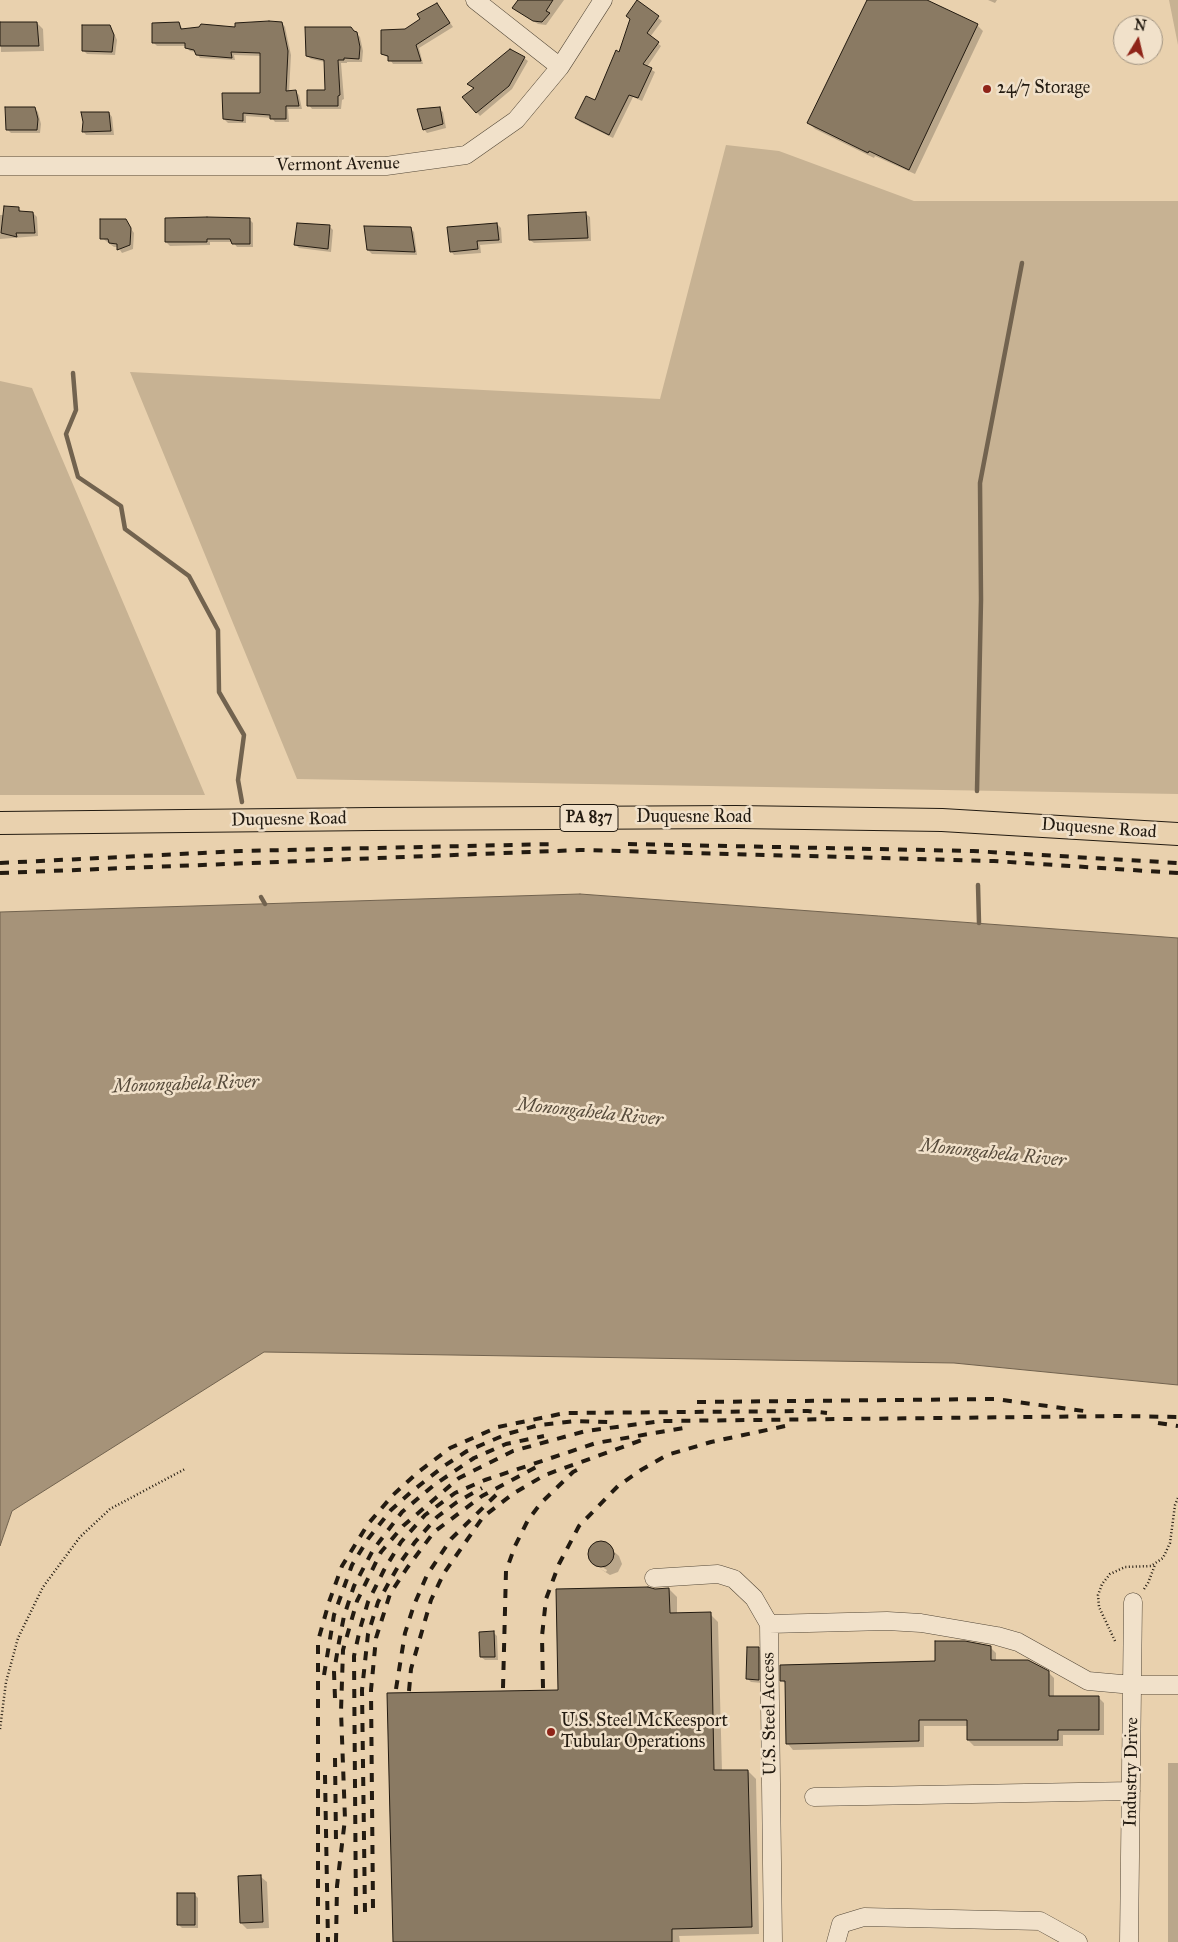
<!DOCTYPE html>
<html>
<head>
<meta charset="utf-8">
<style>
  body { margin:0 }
  #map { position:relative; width:1178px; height:1942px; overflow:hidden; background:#e9d1ae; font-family:"IM FELL Great Primer",serif }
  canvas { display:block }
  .north { position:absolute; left:1113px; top:15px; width:50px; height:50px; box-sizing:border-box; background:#f1e1ca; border:1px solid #9f9280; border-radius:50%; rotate:9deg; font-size:14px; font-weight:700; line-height:20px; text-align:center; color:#231b11 }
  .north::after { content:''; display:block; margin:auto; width:18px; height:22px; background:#8f2418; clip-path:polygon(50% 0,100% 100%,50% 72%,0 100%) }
</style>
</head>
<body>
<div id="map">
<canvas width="1178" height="1942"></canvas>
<div class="north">N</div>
</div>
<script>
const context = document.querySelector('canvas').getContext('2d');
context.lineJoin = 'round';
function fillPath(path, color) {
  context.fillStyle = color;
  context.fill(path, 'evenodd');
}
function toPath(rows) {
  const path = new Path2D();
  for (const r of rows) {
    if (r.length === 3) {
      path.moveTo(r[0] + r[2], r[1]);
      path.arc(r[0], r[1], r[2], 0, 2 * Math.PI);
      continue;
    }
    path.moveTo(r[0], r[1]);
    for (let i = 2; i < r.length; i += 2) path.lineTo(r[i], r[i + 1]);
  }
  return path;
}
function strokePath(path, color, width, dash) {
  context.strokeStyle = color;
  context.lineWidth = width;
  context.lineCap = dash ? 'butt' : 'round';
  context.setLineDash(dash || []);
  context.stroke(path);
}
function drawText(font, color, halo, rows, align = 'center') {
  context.font = font + ' "IM FELL Great Primer",serif';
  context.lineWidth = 5;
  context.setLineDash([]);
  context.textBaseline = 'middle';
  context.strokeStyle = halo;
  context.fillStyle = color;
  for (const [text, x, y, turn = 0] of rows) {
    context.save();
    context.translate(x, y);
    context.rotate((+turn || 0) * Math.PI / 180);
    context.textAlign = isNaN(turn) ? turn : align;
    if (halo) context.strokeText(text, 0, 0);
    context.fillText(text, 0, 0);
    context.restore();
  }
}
const green = toPath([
  [1169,0,1178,0,1178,45],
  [726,145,779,151,914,201,1178,201,1178,794,297,779,130,372,660,399],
  [0,381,32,388,205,795,0,795]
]);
const water = toPath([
  [580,894,1178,938,1178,1385,954,1363,264,1352,12,1511,0,1546,0,912,580,894]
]);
const shadow = toPath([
  [519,0,564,0,546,25,538,24,517,11,514,8],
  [868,0,925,0,977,25,983,31,915,174,875,156,874,158,815,129,809,123],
  [988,0,997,0,995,3],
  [637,2,662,21,650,37,661,46,647,67,655,72,642,101,633,97,613,138,580,122,576,118,596,102,619,53],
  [440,8,453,27,419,48,423,64,393,64,389,58,382,54],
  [0,23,37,23,43,29,44,51,1,52],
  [179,23,183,30,236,28,282,23,285,27,291,55,289,92,296,92,299,95,302,109,288,109,289,122,275,122,272,118,246,116,246,123,228,123,224,119,261,95,262,56,234,55,235,60,200,58,196,52,190,51,185,46,157,46,153,42],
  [109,27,113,31,117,40,115,55,87,54,83,50],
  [356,33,360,37,363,51,362,62,347,62,347,63,341,63,344,99,342,100,341,109,312,109,309,105,326,91,325,62,311,59,307,56],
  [524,58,528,61,512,89,480,116,464,98,475,89,469,84],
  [34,108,38,112,41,124,40,133,11,133,8,130],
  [439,109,443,112,446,128,427,133,424,129],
  [109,113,112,117,114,135,86,135,83,131],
  [18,208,22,212,33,213,37,217,38,236,0,239,0,215,4,215],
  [586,214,590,217,591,241,534,243,530,240],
  [249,219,253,223,253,247,237,247,233,242,210,242,210,245,170,246,166,242],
  [125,220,134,233,133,249,122,253,118,247,114,247,102,238],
  [497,224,501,228,502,243,480,245,481,253,454,255,451,251],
  [329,226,333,230,331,252,299,248,295,244],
  [410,228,414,232,417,255,372,254,368,250],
  [604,1543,619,1556,622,1564,618,1572,610,1575,599,1568,606,1572,607,1570,597,1564,597,1566,592,1561,590,1554,594,1545],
  [669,1589,677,1597,677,1614,710,1614,718,1622,722,1771,748,1771,756,1779,759,1934,679,1936,680,1942,394,1942,560,1691],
  [494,1633,497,1636,498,1660,485,1660,481,1657],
  [990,1647,996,1653,996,1661,1048,1672,1054,1678,1054,1698,1098,1697,1104,1703,1104,1735,1063,1735,1063,1746,974,1746,968,1740,968,1726,924,1726,924,1747,793,1750,788,1744,786,1685,782,1680,936,1663],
  [758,1649,762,1652,762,1683,751,1682,748,1679],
  [1168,1763,1178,1763,1178,1942,1168,1942],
  [261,1877,267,1882,269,1928,247,1929,241,1923],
  [194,1894,198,1898,198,1928,182,1928,179,1925]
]);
const stream = toPath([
  [73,373,76,410,66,434,78,477,121,506,125,529,189,576,218,630,219,692,244,735,238,780,242,802],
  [977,791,981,600,980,483,1022,263],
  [978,885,979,923],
  [261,897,265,904]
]);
const building = toPath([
  [518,0,553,0,546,11,550,13,542,22,533,21,512,8,518,0],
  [637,0,659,16,647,33,659,42,643,64,652,68,638,98,629,95,609,135,575,118,586,96,595,100,616,50,619,52,630,19,626,16,637,0],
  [867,0,927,0,978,24,909,170,869,151,868,153,807,123,867,0],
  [437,3,450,23,416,45,421,61,388,61,388,56,381,54,381,30,405,29,420,19,417,14,437,3],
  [269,21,282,22,288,51,286,91,296,90,299,106,286,106,286,119,270,119,270,115,243,113,243,121,223,119,222,93,260,93,260,53,231,52,232,58,196,55,194,50,185,48,185,43,152,43,152,23,179,22,181,29,199,27,201,24,235,27,235,23,269,21],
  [0,22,37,22,39,46,0,46,0,22],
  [82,25,110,25,114,35,112,52,82,51,82,25],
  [305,27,351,27,354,31,357,32,360,47,359,59,344,58,344,60,338,60,340,95,338,96,338,106,307,106,307,90,325,90,324,60,306,56,305,27],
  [510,49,525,57,509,86,476,113,462,97,474,88,467,84,510,49],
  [5,107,35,107,38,119,37,130,6,130,5,107],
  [440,107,443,124,423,130,417,109,440,107],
  [81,112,109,112,111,131,82,132,83,122,81,112],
  [4,206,19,207,19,211,33,212,35,233,16,233,17,237,1,233,4,206],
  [586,212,588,238,529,240,528,215,586,212],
  [207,217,250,218,250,244,232,244,230,239,207,239,207,242,165,242,165,218,207,217],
  [100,219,126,219,131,228,130,245,117,250,117,244,109,243,108,239,100,239,100,219],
  [297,223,330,225,328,249,294,245,297,223],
  [497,223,499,240,477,241,478,249,450,252,447,227,497,223],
  [364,226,411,227,415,252,367,250,364,226],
  [601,1554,13],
  [648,1587,655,1589,669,1588,670,1613,711,1612,714,1770,748,1770,752,1927,672,1929,672,1942,393,1942,387,1693,558,1690,556,1589,648,1587],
  [494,1631,495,1657,480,1657,479,1632,494,1631],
  [935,1641,965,1641,991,1646,991,1660,1028,1660,1049,1671,1049,1696,1099,1696,1099,1730,1058,1730,1058,1740,967,1740,967,1720,919,1720,919,1741,786,1744,785,1681,780,1681,780,1665,935,1661,935,1641],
  [747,1647,759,1647,759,1680,746,1679,747,1647],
  [261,1875,263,1922,240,1923,238,1876,261,1875],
  [177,1893,195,1893,195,1925,177,1925,177,1893]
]);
const path = toPath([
  [1144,1589,1148,1583,1155,1565],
  [1115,1641,1099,1607,1098,1595,1102,1584,1110,1574,1125,1567,1151,1566,1163,1558,1170,1543,1175,1505,1178,1498],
  [0,1729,6,1682,18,1638,43,1587,80,1537,110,1509,185,1469]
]);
const minor = toPath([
  [475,0,560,67],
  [0,166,386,166,466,155,516,120,560,67,603,0],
  [654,1578,718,1574,734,1579,754,1598,769,1624,773,1942],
  [769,1624,887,1621,921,1623,997,1636,1018,1642,1088,1681,1133,1685,1178,1685],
  [814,1797,1131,1791],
  [836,1942,841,1924,864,1917,1040,1921,1078,1942],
  [1129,1942,1133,1602]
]);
const major = toPath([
  [0,823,373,819,736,817,942,820,1178,834]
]);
const rail = toPath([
  [628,844,973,851,1178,863],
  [0,863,241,851,556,844],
  [0,873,580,850,994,861,1178,873],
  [697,1402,995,1399,1084,1411],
  [1158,1423,1178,1426],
  [324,1675,334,1615,352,1565,368,1539,391,1510,411,1492,444,1466,467,1451,507,1434,539,1425,576,1421,609,1422],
  [503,1688,506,1571,515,1546,528,1520,541,1503,573,1472,583,1467],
  [543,1688,542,1636,546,1599,559,1564,579,1526,618,1486,641,1470,667,1455,711,1442,790,1425],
  [396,1689,405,1633,414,1605,427,1575,451,1539,498,1493],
  [409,1691,411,1669,431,1600,444,1573,483,1517,514,1493,545,1475,642,1440],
  [335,1698,334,1672,339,1642,344,1616,354,1586,373,1550,402,1512,434,1485,474,1458,506,1444,544,1436],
  [335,1758,336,1841],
  [325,1775,328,1942],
  [373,1908,371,1690,376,1638,390,1594,407,1568,434,1532,482,1496,538,1466],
  [365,1912,362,1690,368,1634,378,1602,400,1563,415,1542,437,1517,457,1502,482,1488],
  [356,1914,354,1656,360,1629,368,1602,384,1570,401,1542,425,1515,455,1493,485,1480,596,1443,690,1427],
  [318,1942,318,1641,329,1602,342,1566,368,1524,393,1495,417,1473,450,1448,498,1427,565,1413,808,1411,827,1413],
  [336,1942,337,1886,345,1819,341,1711,343,1650,357,1601,381,1552,403,1526,459,1478,513,1451,586,1431,662,1421,1121,1416,1178,1417]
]);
const markers = [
  [987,89,5,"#8f2418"],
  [551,1732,5,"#8f2418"]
];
const shields = [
  [589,818,58]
];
const shieldNames = [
  ["PA 837",589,818]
];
const poiNames = [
  ["24/7 Storage",997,89],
  ["U.S. Steel McKeesport",561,1722],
  ["Tubular Operations",561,1743]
];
const streetNames = [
  ["Vermont Avenue",338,165,-1],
  ["Duquesne Road",694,818],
  ["Duquesne Road",289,820,-1],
  ["Duquesne Road",1099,829,4],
  ["U.S. Steel Access",770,1714,-91],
  ["Industry Drive",1132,1772,-89]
];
const waterNames = [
  ["Monongahela River",186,1085,-2],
  ["Monongahela River",590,1113,6],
  ["Monongahela River",993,1154,6]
];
fillPath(green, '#c7b293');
fillPath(water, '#a69379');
strokePath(water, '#72634f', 1);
fillPath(shadow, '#0003');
strokePath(stream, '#72634f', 4.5);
fillPath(building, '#8a7a63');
strokePath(building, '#231b11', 1);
strokePath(minor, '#544838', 19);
strokePath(major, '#231b11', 24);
strokePath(path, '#231b11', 2.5, [1, 2.5]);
strokePath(minor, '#f1e1ca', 18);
strokePath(major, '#e9d1ae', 22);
strokePath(rail, '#231b11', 4, [9, 9]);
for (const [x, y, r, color] of markers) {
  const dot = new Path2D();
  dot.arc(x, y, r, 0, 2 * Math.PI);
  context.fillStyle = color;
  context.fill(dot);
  strokePath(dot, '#f1e1ca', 2);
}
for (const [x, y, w] of shields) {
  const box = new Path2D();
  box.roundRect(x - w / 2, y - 13.5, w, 27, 4);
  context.fillStyle = '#f1e1ca';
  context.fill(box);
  strokePath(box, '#231b11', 1);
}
drawText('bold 16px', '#231b11', null, shieldNames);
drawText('18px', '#231b11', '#f1e1ca', poiNames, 'left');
drawText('18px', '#231b11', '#f1e1ca', streetNames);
drawText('italic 19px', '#574b3b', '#f1e1ca', waterNames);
</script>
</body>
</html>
